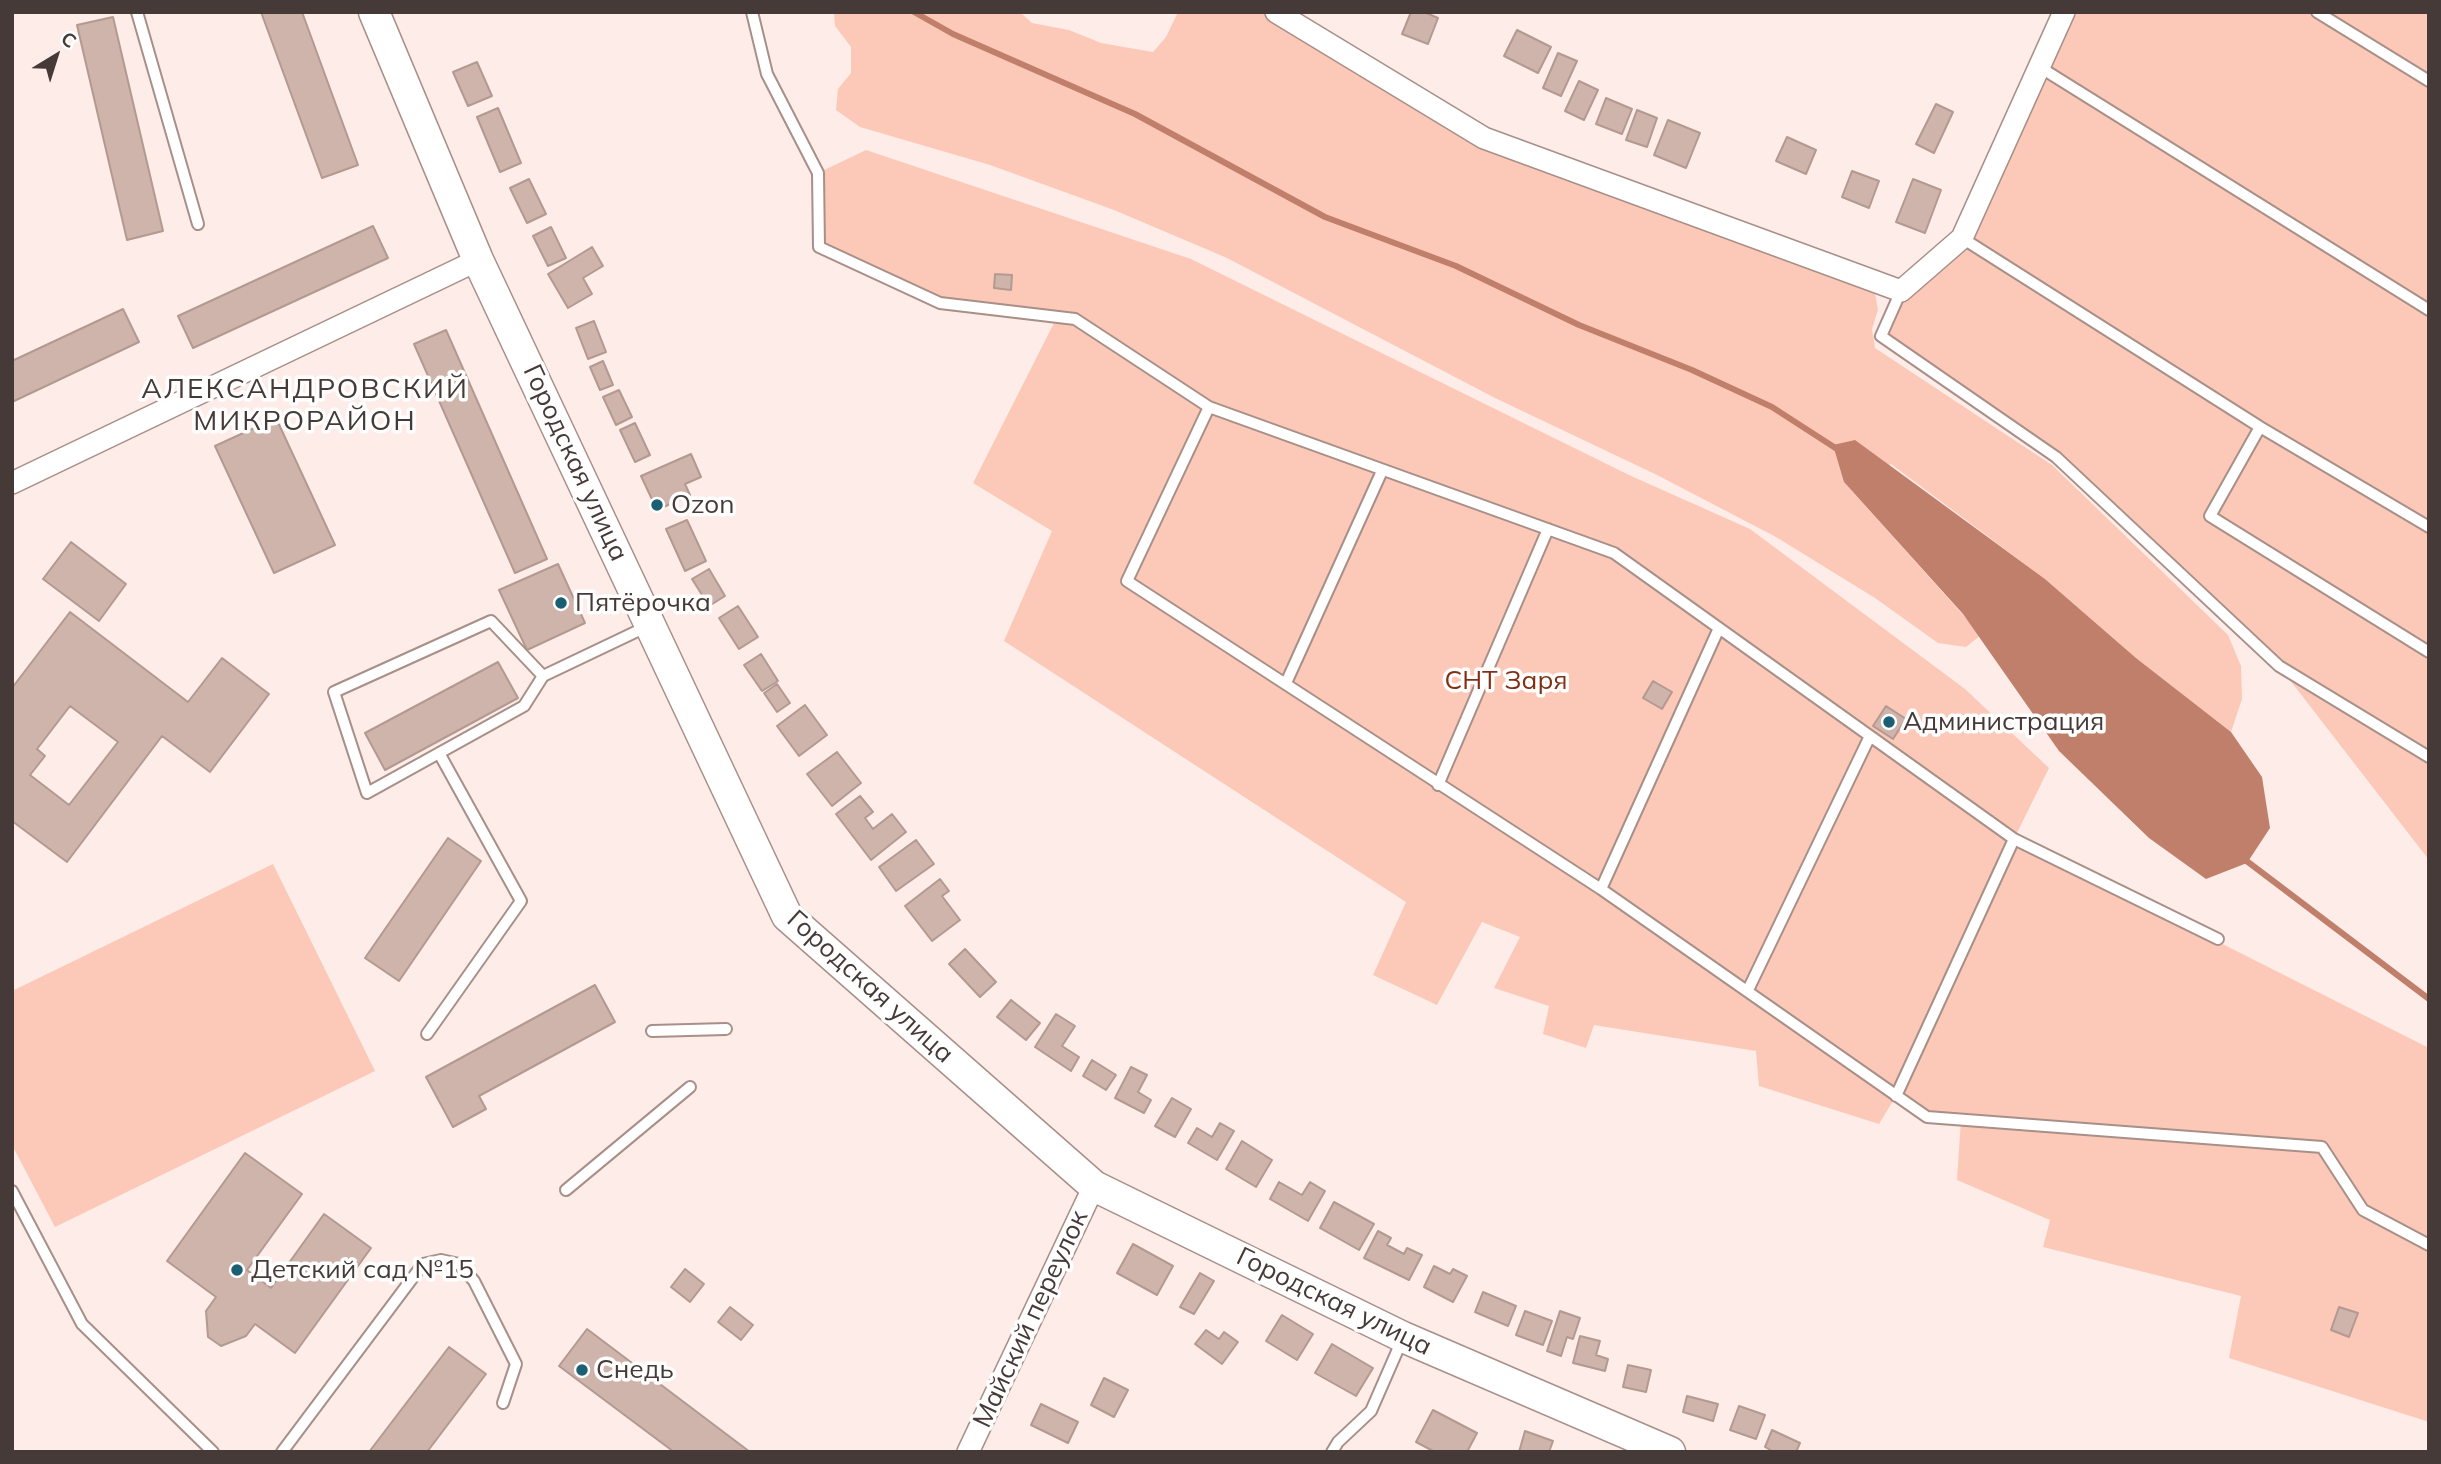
<!DOCTYPE html>
<html>
<head>
<meta charset="utf-8">
<style>
  body { margin:0 }
  #map { position:relative; width:2441px; height:1464px; overflow:hidden; background:#fdece7; font-family:Mulish,sans-serif }
  canvas { display:block }
  .frame { position:absolute; inset:0; border:14px solid #453a37; pointer-events:none }
  .north { position:absolute; left:21px; top:21px; width:70px; height:70px; -webkit-text-stroke:5px #fefefe; paint-order:stroke; rotate:38deg; font-size:19px; font-weight:700; line-height:28px; text-align:center; color:#453a37 }
  .north::after { content:''; display:block; margin:auto; width:24px; height:32px; background:#453a37; clip-path:polygon(50% 0,100% 100%,50% 72%,0 100%) }
</style>
</head>
<body>
<div id="map">
<canvas width="2441" height="1464"></canvas>
<div class="frame"></div>
<div class="north">С</div>
</div>
<script>
const context = document.querySelector('canvas').getContext('2d');
context.lineJoin = 'round';
function fillPath(path, color) {
  context.fillStyle = color;
  context.fill(path, 'evenodd');
}
function toPath(rows) {
  const path = new Path2D();
  for (const r of rows) {
    path.moveTo(r[0], r[1]);
    for (let i = 2; i < r.length; i += 2) path.lineTo(r[i], r[i + 1]);
  }
  return path;
}
function strokePath(path, color, width, dash) {
  context.strokeStyle = color;
  context.lineWidth = width;
  context.lineCap = dash ? 'butt' : 'round';
  context.setLineDash(dash || []);
  context.stroke(path);
}
function drawText(font, color, halo, rows, align = 'center') {
  context.font = font + ' Mulish,sans-serif';
  context.lineWidth = 7;
  context.setLineDash([]);
  context.textBaseline = 'middle';
  context.strokeStyle = halo;
  context.fillStyle = color;
  for (const [text, x, y, turn = 0] of rows) {
    context.save();
    context.translate(x, y);
    context.rotate((+turn || 0) * Math.PI / 180);
    context.textAlign = isNaN(turn) ? turn : align;
    if (halo) context.strokeText(text, 0, 0);
    context.fillText(text, 0, 0);
    context.restore();
  }
}
const green = toPath([
  [834,12,1020,12,1032,23,1069,30,1101,43,1153,52,1166,37,1178,12,1264,12,1481,147,1875,293,1878,310,1872,329,1875,348,2052,465,2228,635,2241,666,2242,699,2231,732,2136,658,2045,579,1891,464,1844,482,1981,635,1966,647,1938,643,1875,598,1776,537,1657,475,1495,398,1227,258,1114,210,990,165,860,127,836,110,838,89,851,73,851,47,835,26],
  [2064,12,2429,12,2429,860,2279,666,2056,457,1881,336,1901,291,1962,238],
  [866,150,1191,259,1629,475,1750,529,1965,689,2049,768,2014,839,2429,1048,2429,1422,2229,1358,2241,1296,2043,1247,2050,1220,1957,1180,1961,1120,1927,1117,1896,1096,1879,1124,1759,1086,1756,1051,1594,1025,1586,1048,1543,1034,1549,1006,1494,988,1520,937,1482,922,1437,1005,1373,975,1406,902,1004,641,1052,531,973,483,1057,317,940,303,819,247,818,173],
  [273,864,375,1071,55,1227,12,1145,12,991]
]);
const water = toPath([
  [1855,440,2045,579,2136,658,2231,732,2262,777,2270,828,2247,863,2206,879,2149,838,2059,751,1963,614,1844,482,1833,445]
]);
const stream = toPath([
  [914,12,953,34,1135,114,1325,217,1456,266,1579,325,1692,370,1772,407,1837,449],
  [2244,859,2429,999]
]);
const building = toPath([
  [261,12,302,12,358,165,322,178,261,12],
  [1411,12,1424,12,1438,18,1428,44,1402,34,1411,12],
  [113,17,163,231,127,240,77,25,113,17],
  [1517,30,1551,47,1538,73,1504,56,1517,30],
  [1558,53,1577,61,1561,96,1543,88,1558,53],
  [477,62,492,96,468,106,453,72,477,62],
  [1579,81,1598,90,1584,120,1565,111,1579,81],
  [1606,98,1632,109,1622,134,1596,124,1606,98],
  [1936,104,1953,112,1934,153,1916,144,1936,104],
  [498,108,521,163,500,172,477,117,498,108],
  [1637,110,1657,118,1647,147,1626,140,1637,110],
  [1668,120,1700,133,1686,168,1654,155,1668,120],
  [1787,137,1816,150,1806,174,1776,161,1787,137],
  [1852,171,1879,181,1869,208,1842,197,1852,171],
  [529,179,546,214,527,223,510,188,529,179],
  [1913,179,1941,190,1925,233,1896,222,1913,179],
  [373,226,388,258,193,348,178,316,373,226],
  [551,227,566,258,548,266,533,236,551,227],
  [592,247,603,266,583,278,592,294,568,308,548,274,592,247],
  [995,274,1012,275,1011,290,994,288,995,274],
  [123,309,139,342,12,402,12,361,123,309],
  [594,321,606,352,588,359,576,328,594,321],
  [446,330,547,559,515,573,414,344,446,330],
  [603,361,613,385,600,390,590,367,603,361],
  [619,390,632,417,616,425,603,397,619,390],
  [276,418,335,545,274,573,215,446,276,418],
  [635,423,650,455,635,462,620,430,635,423],
  [691,454,701,477,685,484,690,495,657,510,641,476,691,454],
  [687,520,706,561,685,571,666,529,687,520],
  [71,542,126,584,99,621,43,579,71,542],
  [558,564,585,623,527,650,499,590,558,564],
  [709,569,725,596,709,606,692,579,709,569],
  [738,606,758,637,739,649,719,618,738,606],
  [70,612,188,702,222,658,269,694,210,772,162,736,67,862,12,821,12,688,70,612],
  [70,706,118,742,69,805,30,775,45,756,37,749,70,706],
  [761,654,778,681,762,691,744,665,761,654],
  [498,662,518,698,385,770,365,733,498,662],
  [1653,681,1672,692,1662,709,1643,698,1653,681],
  [777,684,790,703,777,712,764,693,777,684],
  [805,705,827,735,799,756,777,726,805,705],
  [1886,706,1906,719,1893,739,1873,726,1886,706],
  [837,752,861,783,832,806,807,774,837,752],
  [860,796,873,812,865,818,873,829,892,814,906,832,871,860,836,814,860,796],
  [448,838,481,861,399,981,365,958,448,838],
  [916,840,934,864,896,891,879,867,916,840],
  [940,879,949,891,942,896,960,920,932,941,905,906,940,879],
  [965,949,996,982,980,997,949,964,965,949],
  [595,985,615,1022,479,1096,486,1109,453,1127,426,1077,595,985],
  [1011,1000,1040,1023,1026,1040,997,1017,1011,1000],
  [1056,1014,1075,1026,1062,1046,1079,1057,1071,1071,1035,1047,1056,1014],
  [1092,1060,1116,1075,1106,1090,1083,1076,1092,1060],
  [1131,1067,1147,1075,1138,1092,1151,1100,1144,1113,1115,1098,1131,1067],
  [1172,1098,1191,1109,1175,1137,1155,1126,1172,1098],
  [1220,1123,1234,1131,1217,1160,1188,1143,1197,1128,1212,1137,1220,1123],
  [1242,1141,1272,1160,1256,1187,1226,1169,1242,1141],
  [245,1153,302,1194,247,1270,271,1288,324,1214,371,1248,295,1353,255,1324,246,1336,221,1346,208,1337,206,1311,216,1297,167,1261,245,1153],
  [1279,1182,1302,1195,1310,1182,1325,1191,1308,1221,1270,1199,1279,1182],
  [1334,1202,1374,1224,1359,1250,1320,1228,1334,1202],
  [1378,1231,1391,1238,1387,1245,1404,1254,1407,1248,1422,1255,1409,1280,1364,1258,1378,1231],
  [1133,1244,1173,1266,1157,1295,1117,1273,1133,1244],
  [1434,1266,1450,1274,1453,1269,1467,1276,1453,1302,1424,1287,1434,1266],
  [685,1269,704,1284,690,1302,671,1287,685,1269],
  [1200,1273,1214,1281,1194,1314,1180,1307,1200,1273],
  [1483,1292,1516,1306,1508,1326,1475,1312,1483,1292],
  [730,1307,753,1325,741,1340,718,1322,730,1307],
  [2339,1307,2358,1313,2349,1337,2331,1330,2339,1307],
  [1525,1311,1552,1321,1543,1345,1516,1335,1525,1311],
  [1560,1311,1580,1318,1573,1339,1567,1337,1561,1356,1547,1351,1560,1311],
  [1282,1315,1313,1334,1297,1360,1266,1341,1282,1315],
  [587,1329,750,1452,674,1452,559,1366,587,1329],
  [1206,1330,1219,1339,1224,1332,1238,1342,1222,1364,1195,1344,1206,1330],
  [1580,1336,1600,1341,1596,1355,1608,1359,1605,1371,1573,1363,1580,1336],
  [1332,1344,1373,1368,1356,1396,1315,1373,1332,1344],
  [449,1347,486,1374,427,1452,369,1452,449,1347],
  [1628,1365,1651,1370,1646,1392,1623,1387,1628,1365],
  [1104,1378,1128,1390,1114,1417,1091,1405,1104,1378],
  [1687,1396,1718,1404,1713,1421,1683,1412,1687,1396],
  [1041,1404,1078,1422,1068,1443,1031,1425,1041,1404],
  [1739,1406,1765,1415,1756,1439,1730,1430,1739,1406],
  [1433,1410,1477,1433,1467,1452,1435,1452,1416,1442,1433,1410],
  [1772,1430,1800,1443,1796,1452,1774,1452,1765,1447,1772,1430],
  [1525,1431,1553,1441,1549,1452,1519,1452,1525,1431]
]);
const lane = toPath([
  [137,12,198,224],
  [752,12,767,74,818,173,819,247,940,303,1075,319,1209,407,1614,553,2014,839,2218,939],
  [2317,12,2429,81],
  [2038,66,2429,310],
  [1962,238,2260,427,2429,527],
  [1901,291,1881,336,2056,457,2279,666,2429,757],
  [1209,407,1127,581,1601,889,1927,1117,2322,1147,2363,1210,2429,1245],
  [2260,427,2210,516,2429,652],
  [543,676,491,621,334,692,367,793,524,706,543,676,648,626],
  [1286,683,1382,471],
  [1438,785,1548,529],
  [1601,889,1719,628],
  [1748,990,1870,736],
  [652,1031,726,1029],
  [427,1034,521,901,439,753],
  [1896,1096,2014,839],
  [566,1190,690,1087],
  [12,1191,82,1324,213,1452],
  [282,1452,423,1264,441,1260,459,1264,474,1281,516,1364,503,1403],
  [1332,1452,1338,1442,1371,1411,1402,1340]
]);
const street = toPath([
  [1276,12,1484,138,1901,291,1962,238,2064,12],
  [12,483,478,260],
  [968,1452,1094,1186]
]);
const secondary = toPath([
  [374,12,478,260,787,916,1094,1186,1403,1337,1670,1452]
]);
const markers = [
  [657,505,7,"#1b6072"],
  [561,603,7,"#1b6072"],
  [1889,722,7,"#1b6072"],
  [237,1270,7,"#1b6072"],
  [582,1370,7,"#1b6072"]
];
const streetNames = [
  ["Городская улица",575,463,65],
  ["Городская улица",870,987,42],
  ["Городская улица",1334,1302,26],
  ["Майский переулок",1031,1319,-65]
];
const poiNames = [
  ["Ozon",671,505],
  ["Пятёрочка",575,603],
  ["Администрация",1903,722],
  ["Детский сад №15",251,1270],
  ["Снедь",596,1370]
];
const parkNames = [
  ["СНТ Заря",1506,681]
];
const neighbourhoodNames = [
  ["АЛЕКСАНДРОВСКИЙ",305,390],
  ["МИКРОРАЙОН",305,422]
];
fillPath(green, '#fcc9b8');
fillPath(water, '#c07f6a');
strokePath(stream, '#c07f6a', 6);
fillPath(building, '#cfb4ac');
strokePath(building, '#b39990', 2);
strokePath(lane, '#a88f87', 14);
strokePath(street, '#a88f87', 24);
strokePath(secondary, '#a88f87', 33);
strokePath(lane, '#fff', 10);
strokePath(street, '#fff', 21);
strokePath(secondary, '#fff', 30);
for (const [x, y, r, color] of markers) {
  const dot = new Path2D();
  dot.arc(x, y, r, 0, 2 * Math.PI);
  context.fillStyle = color;
  context.fill(dot);
  strokePath(dot, '#fefefe', 2.5);
}
drawText('26px', '#453a37', '#fefefe', streetNames);
drawText('26px', '#453a37', '#fefefe', poiNames, 'left');
drawText('26px', '#803115', '#fefefe', parkNames);
context.letterSpacing = '2px';
drawText('28px', '#453a37', '#fefefe', neighbourhoodNames);
context.letterSpacing = '0px';
</script>
</body>
</html>
